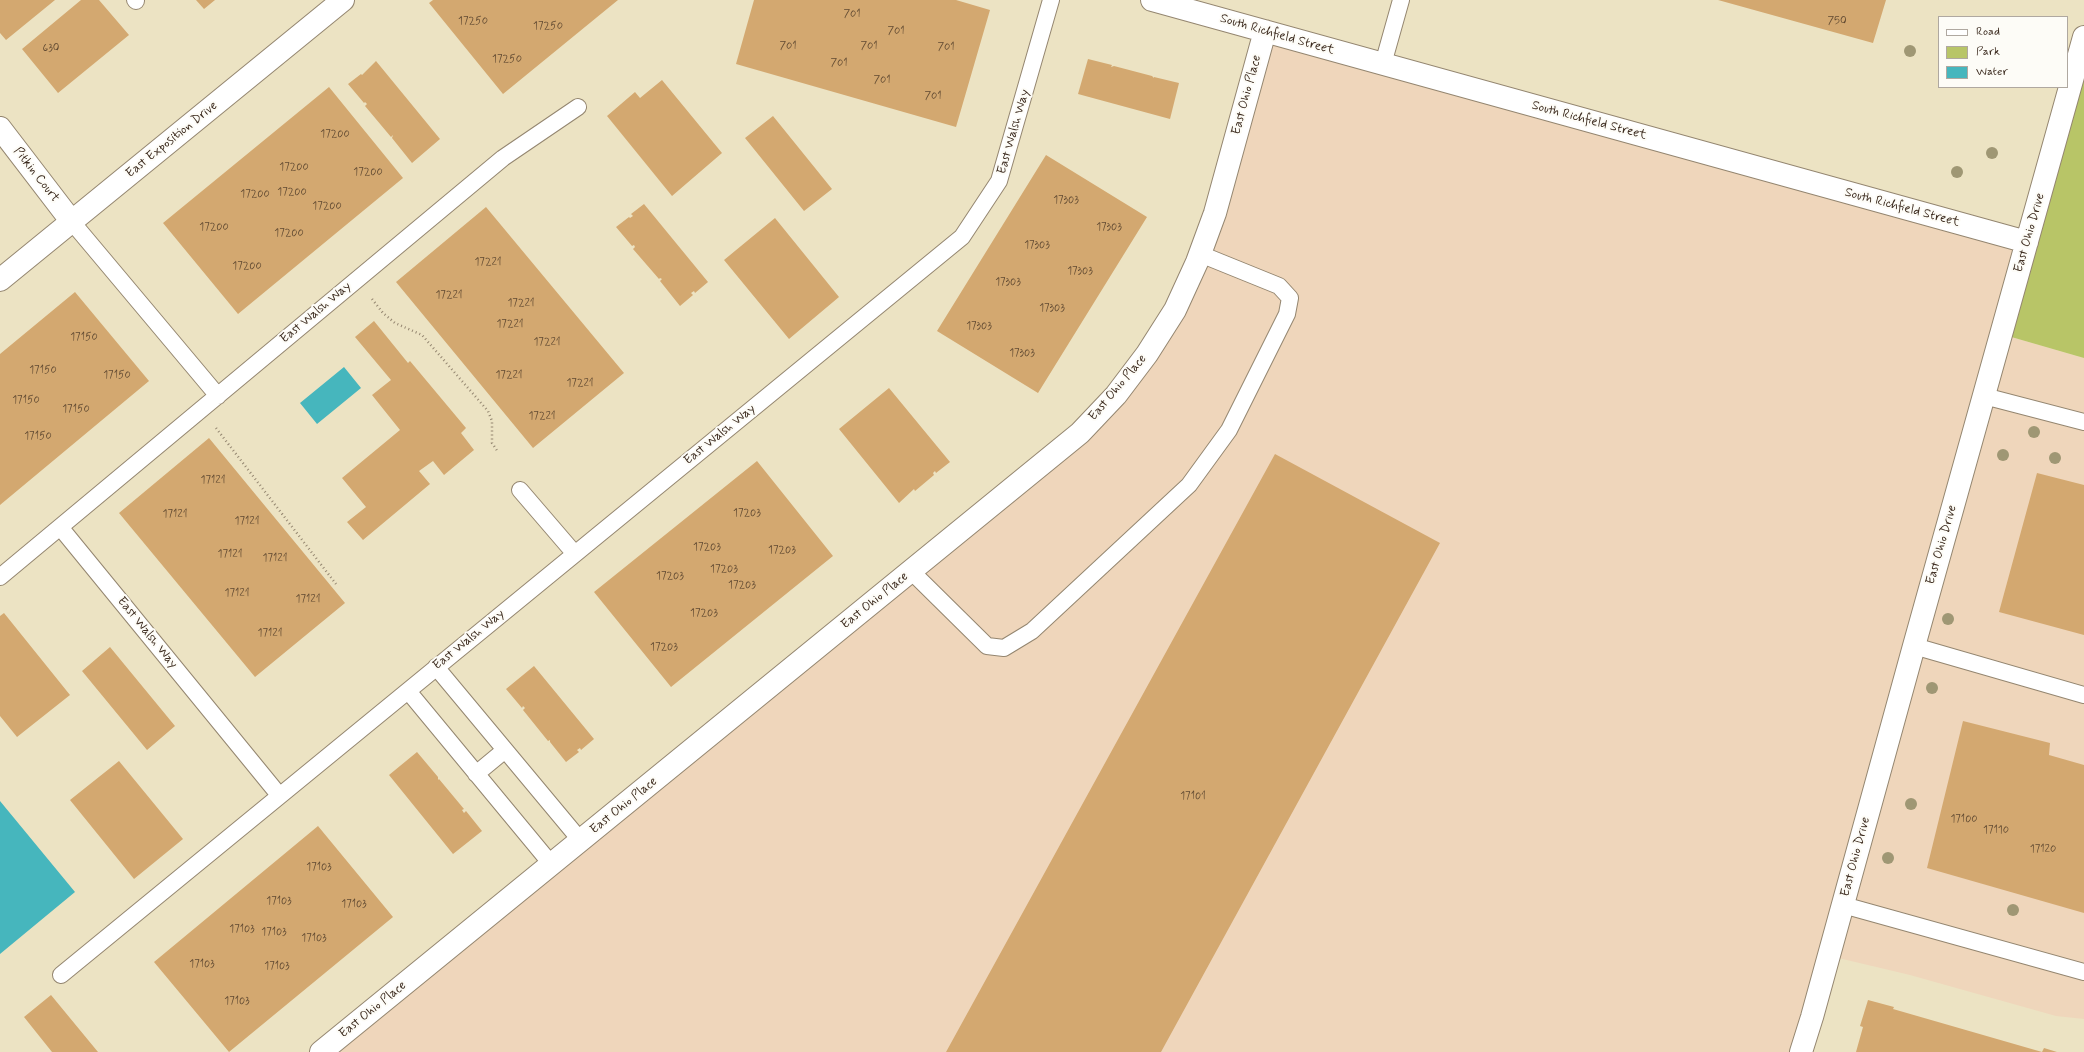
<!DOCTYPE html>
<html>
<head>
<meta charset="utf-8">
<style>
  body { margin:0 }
  #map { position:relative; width:2084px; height:1052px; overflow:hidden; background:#ece3c3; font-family:Mynerve,sans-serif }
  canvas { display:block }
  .legend { position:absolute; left:1938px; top:16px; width:130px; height:72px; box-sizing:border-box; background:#fdfcf7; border:1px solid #afa8a0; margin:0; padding:5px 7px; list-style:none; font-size:12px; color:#3b2a1e }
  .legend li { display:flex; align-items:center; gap:8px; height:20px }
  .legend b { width:20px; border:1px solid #afa8a0 }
</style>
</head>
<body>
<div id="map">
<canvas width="2084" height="1052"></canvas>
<ul class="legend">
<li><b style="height:5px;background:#fff"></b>Road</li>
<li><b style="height:11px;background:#b8c567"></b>Park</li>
<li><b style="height:11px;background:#46b6bd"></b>Water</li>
</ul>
</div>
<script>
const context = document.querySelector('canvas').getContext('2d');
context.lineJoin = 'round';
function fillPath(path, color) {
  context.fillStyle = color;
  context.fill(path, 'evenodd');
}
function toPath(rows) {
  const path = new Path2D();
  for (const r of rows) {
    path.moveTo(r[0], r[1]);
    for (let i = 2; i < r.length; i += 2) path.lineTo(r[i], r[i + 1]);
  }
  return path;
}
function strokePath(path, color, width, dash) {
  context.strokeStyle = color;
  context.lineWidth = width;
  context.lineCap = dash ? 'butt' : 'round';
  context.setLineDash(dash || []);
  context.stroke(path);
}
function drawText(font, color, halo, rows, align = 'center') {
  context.font = font + ' Mynerve,sans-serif';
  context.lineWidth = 4;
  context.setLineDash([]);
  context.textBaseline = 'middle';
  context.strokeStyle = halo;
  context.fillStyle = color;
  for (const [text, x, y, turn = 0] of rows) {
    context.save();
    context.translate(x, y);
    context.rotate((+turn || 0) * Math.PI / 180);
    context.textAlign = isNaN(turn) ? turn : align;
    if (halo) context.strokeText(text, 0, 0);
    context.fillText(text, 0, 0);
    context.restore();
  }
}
const built = toPath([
  [1265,31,2027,242,2001,334,2084,358,2084,1019,2056,1016,1910,975,1830,956,1801,1052,321,1052,1080,433,1175,310]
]);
const green = toPath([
  [2084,37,2084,358,2001,334]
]);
const water = toPath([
  [344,367,361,388,317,424,300,403],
  [0,801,75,892,0,954]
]);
const building = toPath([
  [0,0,55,0,6,40,0,33],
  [81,0,99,0,129,35,58,93,22,49],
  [196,0,215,0,204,9],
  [433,0,618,0,503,94,429,3],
  [754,0,956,0,990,10,956,127,736,64],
  [1718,0,1886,0,1873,43],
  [1088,59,1112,65,1111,67,1114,66,1152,76,1154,78,1154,77,1179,83,1170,119,1078,94],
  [376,61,440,139,412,163,392,138,393,135,391,137,365,106,367,104,365,102,364,103,348,84,361,74,362,75],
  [662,80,722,153,672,196,607,116,635,92,640,98],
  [329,87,403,178,238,314,163,223],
  [773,116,832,189,804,211,745,138],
  [1046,155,1147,217,1038,393,937,331],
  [644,204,708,282,695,293,694,291,691,293,693,295,680,306,660,281,662,279,660,278,659,279,633,249,635,247,634,245,632,246,616,227,629,217,630,218,633,216,631,214],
  [486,207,624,373,533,448,396,282],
  [775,218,839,297,789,339,724,260],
  [75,292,149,381,0,505,0,354],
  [374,321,408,363,410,361,466,428,461,433,474,450,444,475,433,461,419,471,430,484,363,540,347,522,366,507,342,478,400,430,372,395,391,380,355,337],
  [889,388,950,462,936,473,935,471,933,473,934,475,915,491,914,489,899,503,839,429],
  [209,438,345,603,255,677,119,513],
  [1275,454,1440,543,1161,1052,946,1052],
  [757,461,833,556,671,687,594,592],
  [2037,473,2084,485,2084,635,1999,612],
  [4,613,70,695,17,737,0,716,0,616],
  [110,647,175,726,147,750,82,671],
  [534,666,594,739,581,750,580,748,577,750,579,752,566,762,550,742,550,740,548,741,523,710,525,708,523,706,522,708,506,689],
  [1963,721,2050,743,2049,755,2084,765,2084,913,1927,868],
  [417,752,438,777,438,780,439,779,464,809,462,810,464,813,466,811,482,831,453,854,389,775],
  [119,761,183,839,134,879,70,800],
  [318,826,393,917,229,1052,154,962],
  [51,995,98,1052,52,1052,24,1017],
  [1868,1000,1894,1007,1893,1009,2042,1052,2044,1048,2057,1052,1856,1052,1863,1027,1860,1026]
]);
const path = toPath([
  [372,299,383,313,395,323,422,335,488,411,492,421,492,443,498,452],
  [216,428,336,584]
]);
const service = toPath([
  [135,0,136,1],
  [1383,64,1401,0],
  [72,222,218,396],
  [1984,396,2084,422],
  [520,490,575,554],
  [60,527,279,795],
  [911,571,987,646,1004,648,1032,631,1189,485,1229,430,1287,314,1290,298,1279,286,1200,254],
  [0,577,485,173,503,158,578,107],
  [1914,646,2084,695],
  [436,667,581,841],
  [408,691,552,865],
  [476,774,505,750],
  [1843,905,2084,972],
  [61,975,962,237,999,181,1051,0]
]);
const minor = toPath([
  [1152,0,2027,242],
  [0,128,72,222],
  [0,280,343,0],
  [321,1052,1080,433,1116,395,1147,354,1175,310,1197,262,1215,213,1265,31],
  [1801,1052,1812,1017,1914,646,2084,37]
]);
const trees = [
  [1910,51],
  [1992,153],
  [1957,172],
  [2034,432],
  [2003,455],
  [2055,458],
  [1948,619],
  [1932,688],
  [1911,804],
  [1888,858],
  [2013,910]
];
const numberNames = [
  ["701",852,15],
  ["17250",473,22],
  ["750",1837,22],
  ["17250",548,27],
  ["701",896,32],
  ["701",788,47],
  ["701",869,47],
  ["701",946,48],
  ["630",51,49],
  ["17250",507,60],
  ["701",839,64],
  ["701",882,81],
  ["701",933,97],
  ["17200",335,135],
  ["17200",294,168],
  ["17200",368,173],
  ["17200",292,193],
  ["17200",255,195],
  ["17303",1066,201],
  ["17200",327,207],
  ["17200",214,228],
  ["17303",1109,228],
  ["17200",289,234],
  ["17303",1037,246],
  ["17221",488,263],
  ["17200",247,267],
  ["17303",1080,272],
  ["17303",1008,283],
  ["17221",449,296],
  ["17221",521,304],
  ["17303",1052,309],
  ["17221",510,325],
  ["17303",979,327],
  ["17150",84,338],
  ["17221",547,343],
  ["17303",1022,354],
  ["17150",43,371],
  ["17150",117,376],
  ["17221",509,376],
  ["17221",580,384],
  ["17150",26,401],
  ["17150",76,410],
  ["17221",542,417],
  ["17150",38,437],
  ["17121",213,481],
  ["17203",747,514],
  ["17121",175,515],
  ["17121",247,522],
  ["17203",707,548],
  ["17203",782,551],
  ["17121",230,555],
  ["17121",275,559],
  ["17203",724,570],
  ["17203",670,577],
  ["17203",742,586],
  ["17121",237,594],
  ["17121",308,600],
  ["17203",704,614],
  ["17121",270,634],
  ["17203",664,648],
  ["17101",1193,797],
  ["17100",1964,820],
  ["17110",1996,831],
  ["17120",2043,850],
  ["17103",319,868],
  ["17103",279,902],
  ["17103",354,905],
  ["17103",242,930],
  ["17103",274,933],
  ["17103",314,939],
  ["17103",202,965],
  ["17103",277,967],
  ["17103",237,1002]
];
const streetNames = [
  ["South Richfield Street",1277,35,16],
  ["East Ohio Place",1247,95,-75],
  ["South Richfield Street",1589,121,15],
  ["East Walsh Way",1014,132,-74],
  ["East Exposition Drive",172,140,-39],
  ["Pitkin Court",36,175,52],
  ["South Richfield Street",1902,208,15],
  ["East Ohio Drive",2030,233,-74],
  ["East Walsh Way",316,313,-40],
  ["East Ohio Place",1118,388,-50],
  ["East Walsh Way",720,435,-39],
  ["East Ohio Drive",1942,545,-74],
  ["East Ohio Place",875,601,-39],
  ["East Walsh Way",147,633,51],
  ["East Walsh Way",469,640,-39],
  ["East Ohio Place",624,806,-39],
  ["East Ohio Drive",1856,857,-75],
  ["East Ohio Place",373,1010,-39]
];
fillPath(built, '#efd6bb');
fillPath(green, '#b8c567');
fillPath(water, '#46b6bd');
fillPath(building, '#d3a870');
strokePath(service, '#948670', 18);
strokePath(minor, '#948670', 24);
strokePath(path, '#948670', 2.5, [1, 3]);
strokePath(service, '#fff', 16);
strokePath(minor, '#fff', 22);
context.fillStyle = '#9f9774';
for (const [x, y] of trees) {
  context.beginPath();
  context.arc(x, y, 6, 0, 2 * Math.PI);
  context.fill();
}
drawText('11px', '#614a32', null, numberNames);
drawText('13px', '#3b2a1e', '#fdfcf7', streetNames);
</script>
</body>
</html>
